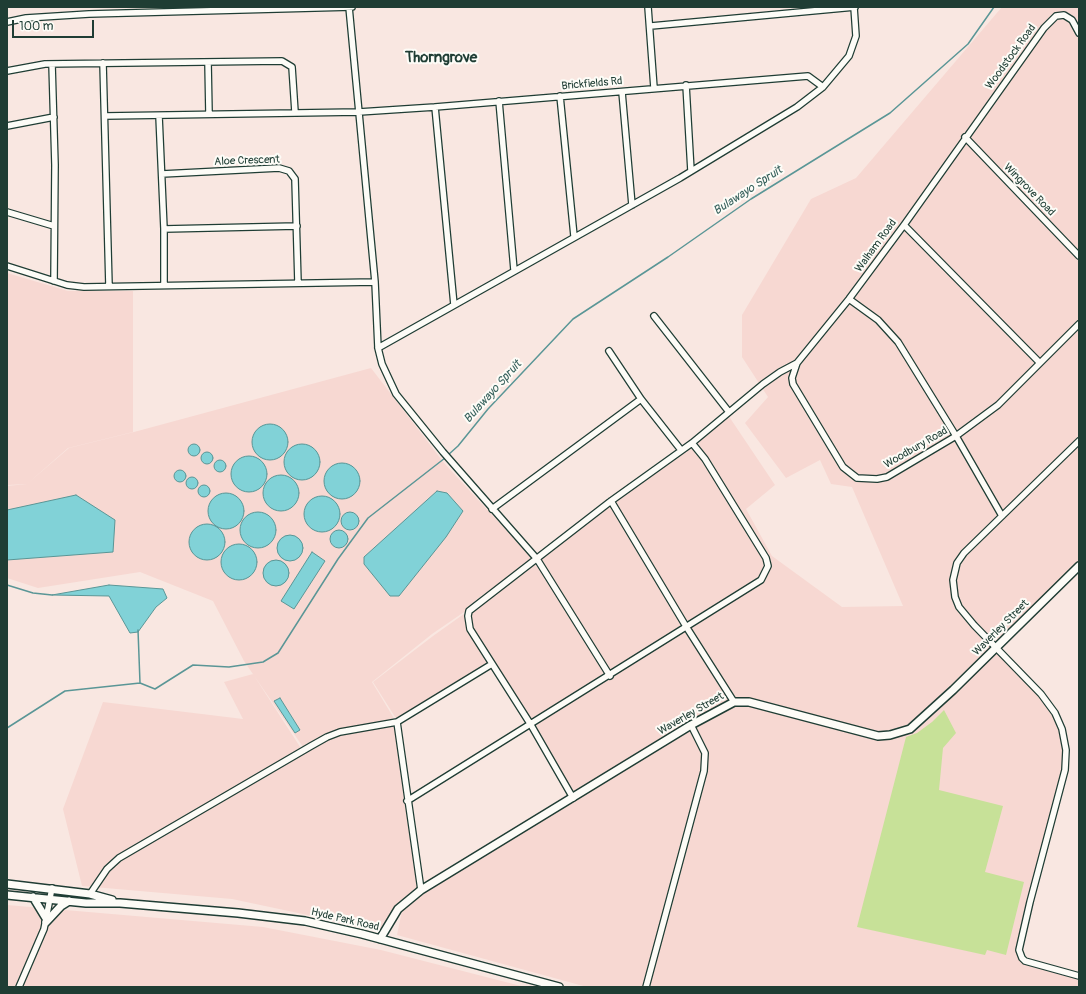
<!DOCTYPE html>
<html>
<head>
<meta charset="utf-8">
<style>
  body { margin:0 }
  #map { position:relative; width:1086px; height:994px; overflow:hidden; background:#f9e7e1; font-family:Pangolin,sans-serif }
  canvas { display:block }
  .frame { position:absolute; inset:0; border:8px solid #1f3d34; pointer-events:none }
  .scale { position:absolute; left:12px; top:20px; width:82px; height:18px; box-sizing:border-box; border:2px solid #1f3d34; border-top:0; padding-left:5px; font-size:12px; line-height:14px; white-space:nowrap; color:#1f3d34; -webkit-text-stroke:3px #fdfcf7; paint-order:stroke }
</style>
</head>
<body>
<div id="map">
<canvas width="1086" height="994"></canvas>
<div class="frame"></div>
<div class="scale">100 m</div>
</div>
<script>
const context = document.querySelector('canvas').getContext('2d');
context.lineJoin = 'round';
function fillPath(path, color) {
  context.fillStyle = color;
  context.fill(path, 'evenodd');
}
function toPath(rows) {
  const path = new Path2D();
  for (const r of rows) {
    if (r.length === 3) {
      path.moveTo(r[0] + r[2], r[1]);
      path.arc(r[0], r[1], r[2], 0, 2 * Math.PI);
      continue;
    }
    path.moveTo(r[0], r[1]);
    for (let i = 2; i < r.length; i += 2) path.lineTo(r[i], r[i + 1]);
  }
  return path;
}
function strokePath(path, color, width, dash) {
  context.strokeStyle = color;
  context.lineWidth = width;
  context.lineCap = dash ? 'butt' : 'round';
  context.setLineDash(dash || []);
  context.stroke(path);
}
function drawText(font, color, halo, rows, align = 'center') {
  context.font = font + ' Pangolin,sans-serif';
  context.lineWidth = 4;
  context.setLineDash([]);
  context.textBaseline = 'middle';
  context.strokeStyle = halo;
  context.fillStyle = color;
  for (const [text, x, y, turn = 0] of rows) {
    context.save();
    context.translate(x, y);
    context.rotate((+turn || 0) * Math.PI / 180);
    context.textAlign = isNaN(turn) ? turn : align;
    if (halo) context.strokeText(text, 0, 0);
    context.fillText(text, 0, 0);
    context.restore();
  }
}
const built = toPath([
  [1002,7,1079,7,1079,564,994,648,1035,690,1055,717,1061,732,1065,759,1018,944,1022,961,1079,977,1079,987,587,987,397,935,403,906,574,799,492,663,397,720,373,682,433,636,475,606,728,415,775,485,746,509,772,556,842,607,903,606,852,487,831,484,820,460,786,478,745,423,768,397,742,357,742,315,811,199,856,178],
  [7,273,68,291,133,291,133,432,68,448,27,484,7,485],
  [371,368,444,463,533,559,477,599,467,610,432,634,372,682,395,720,327,735,303,747,244,661,213,601,140,572,38,588,7,578,7,486,27,484,69,448,134,432],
  [253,674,304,753,335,736,396,723,418,889,399,902,383,931,232,899,82,886,63,809,103,702,243,719,224,682],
  [7,905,263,927,381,950,525,987,7,987]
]);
const green = toPath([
  [944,710,956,733,943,748,939,790,1003,806,985,872,1024,882,1006,955,987,950,985,955,857,927,906,737,917,733,932,722]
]);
const water = toPath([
  [270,442,18],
  [194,450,6],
  [302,462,18],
  [207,458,6],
  [249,474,18],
  [220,466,6],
  [342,481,18],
  [180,476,6],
  [281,493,18],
  [192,483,6],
  [204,491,6],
  [437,491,447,493,463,511,446,537,399,596,390,596,364,564,364,557,437,491],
  [226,511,18],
  [76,495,115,520,113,552,7,560,7,510,76,495],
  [322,514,18],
  [350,521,9],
  [258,530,18],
  [207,542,18],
  [339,539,9],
  [290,548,13],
  [239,562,18],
  [312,552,325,561,294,609,281,601,312,552],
  [276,573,13],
  [109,585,163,589,167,598,156,607,138,632,130,633,109,596,52,595,109,585],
  [280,698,300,730,295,733,274,701,280,698]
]);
const stream = toPath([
  [448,455,458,446,488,409,573,319,668,257,751,199,890,113,968,44,994,7],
  [7,585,33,593,52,595],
  [138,630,140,683],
  [7,728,65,691,140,683,155,689,193,665,229,667,263,662,278,653,338,559,368,518,445,458]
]);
const minor = toPath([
  [349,7,375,282,378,348,382,364,396,394,443,452,537,559,610,676],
  [648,7,654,88],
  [7,22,26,18,89,14,352,7],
  [651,26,855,7],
  [1079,33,1072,20,1064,15,1056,16,1044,28,904,225,849,299,797,363,792,378,793,384,843,467,857,478,877,479,887,477,956,436,998,405,1079,324],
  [208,62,209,114],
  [103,63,109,286],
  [52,64,55,165,54,281],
  [7,71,45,64,282,61,292,67,295,112],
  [686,85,691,171],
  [622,92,632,205],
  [560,96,574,236],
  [499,101,514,270],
  [435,107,454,305],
  [105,116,359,112,435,107,808,76,823,87],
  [159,116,164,229,164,285],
  [7,126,54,117],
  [965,137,1079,256],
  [162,174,279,168,289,171,295,179,298,283],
  [7,212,54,226],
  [904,225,1040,363],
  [164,229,297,226],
  [7,266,67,285,84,287,375,282],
  [849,299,878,320,898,342,956,436,1002,516],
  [654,316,729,412],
  [378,348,680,178,797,107,823,87,849,56,856,36,854,7],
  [609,351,641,399,681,450],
  [1079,441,964,553,957,563,953,580,955,597,959,607,974,625,1041,694,1055,713,1062,729,1066,750,1065,770,1030,902,1019,950,1022,958,1025,961,1079,976],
  [611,501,687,628,734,702],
  [492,509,641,399],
  [397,722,421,890],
  [573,798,531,725,470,629,468,616,469,611,611,501,692,443,763,384,780,372,797,363],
  [407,801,761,580,768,566,766,558,705,459,692,443],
  [90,894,107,869,119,858,311,746,327,737,340,732,397,722,492,664],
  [19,987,44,929,52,888],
  [646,987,704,771,705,753,691,725]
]);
const tertiary = toPath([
  [7,884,90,894,112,900],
  [7,895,86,903,120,903,238,913,305,921,362,934,559,987],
  [33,897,47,920],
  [46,922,61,906,69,901],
  [380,939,398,909,421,890,691,725,734,702,749,702,878,736,890,735,910,729,953,690,1079,566]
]);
const streetNames = [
  ["Woodstock Road",1011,57,-54],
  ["Brickfields Rd",592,84,-5],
  ["Aloe Crescent",247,161,-2],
  ["Wingrove Road",1029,190,46],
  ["Walham Road",876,246,-54],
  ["Woodbury Road",916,448,-30],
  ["Waverley Street",1001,628,-45],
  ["Waverley Street",691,714,-30],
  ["Hyde Park Road",345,920,13]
];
const waterNames = [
  ["Bulawayo Spruit",748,191,-33],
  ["Bulawayo Spruit",493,392,-48]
];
const districtNames = [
  ["Thorngrove",441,58]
];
fillPath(built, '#f7d8d2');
fillPath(green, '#c7e198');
fillPath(water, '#81d2d7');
strokePath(water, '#5a9696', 1);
strokePath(stream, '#5a9696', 1.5);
strokePath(minor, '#1f3d34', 8);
strokePath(tertiary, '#1f3d34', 10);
strokePath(minor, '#fdfcf7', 5.5);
strokePath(tertiary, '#fdfcf7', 7);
drawText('11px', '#1f3d34', '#fdfcf7', streetNames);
drawText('italic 12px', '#38625d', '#fdfcf7', waterNames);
drawText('bold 15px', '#1f3d34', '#fdfcf7', districtNames);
</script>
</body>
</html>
